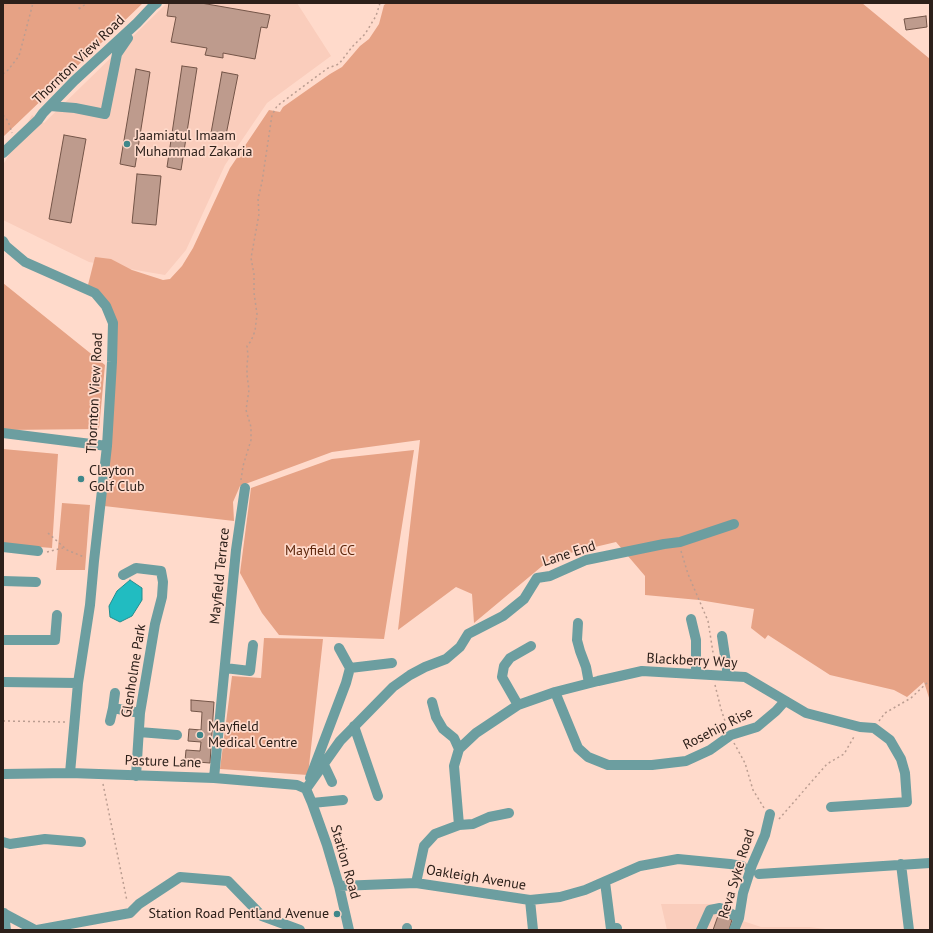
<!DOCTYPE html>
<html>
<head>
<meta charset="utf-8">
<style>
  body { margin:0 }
  #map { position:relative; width:933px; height:933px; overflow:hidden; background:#ffdacb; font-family:"PT Sans",sans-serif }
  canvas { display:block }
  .frame { position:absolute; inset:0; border:4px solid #2d201a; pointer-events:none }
</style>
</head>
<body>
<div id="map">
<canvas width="933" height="933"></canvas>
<div class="frame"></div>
</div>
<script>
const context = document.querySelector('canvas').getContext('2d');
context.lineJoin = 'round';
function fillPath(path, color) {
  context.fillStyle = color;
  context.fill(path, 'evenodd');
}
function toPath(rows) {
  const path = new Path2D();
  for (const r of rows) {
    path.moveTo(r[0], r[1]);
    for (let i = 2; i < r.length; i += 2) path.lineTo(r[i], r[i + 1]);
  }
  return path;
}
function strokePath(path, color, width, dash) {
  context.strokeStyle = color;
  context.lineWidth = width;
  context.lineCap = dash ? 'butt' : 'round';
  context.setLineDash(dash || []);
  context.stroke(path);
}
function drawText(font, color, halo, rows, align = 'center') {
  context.font = font + ' "PT Sans",sans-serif';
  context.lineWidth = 3.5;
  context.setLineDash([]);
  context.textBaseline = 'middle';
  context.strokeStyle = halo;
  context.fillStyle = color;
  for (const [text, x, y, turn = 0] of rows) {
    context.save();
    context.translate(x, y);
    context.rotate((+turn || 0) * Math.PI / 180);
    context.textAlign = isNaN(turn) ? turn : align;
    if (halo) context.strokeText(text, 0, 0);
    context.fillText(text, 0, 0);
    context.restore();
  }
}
const built = toPath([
  [167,3,297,3,331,56,267,103,225,165,186,250,165,275,89,262,3,220,3,165,32,115,44,123],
  [661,904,722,904,736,910,729,930,667,930],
  [743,921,761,927,809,927,834,930,739,930]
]);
const green = toPath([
  [3,3,143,3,3,137],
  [387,3,862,3,930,59,930,701,924,682,907,697,894,690,830,675,768,635,765,639,751,628,754,609,699,600,645,595,645,576,616,542,553,557,474,623,472,594,456,587,398,630,420,440,332,452,240,486,233,502,234,521,104,506,115,335,103,301,88,285,95,257,111,259,132,270,163,280,170,279,182,266,193,248,230,168,269,110,280,112,283,107,330,74,342,67,360,46,369,39,379,24,384,5],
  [3,283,105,365,99,429,5,430,3,440],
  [3,449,58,454,52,548,3,544],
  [414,450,384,639,279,635,262,613,240,573,251,488,332,459],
  [62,503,90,505,85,570,56,570],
  [264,638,323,639,308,775,220,769,232,676,261,678]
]);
const water = toPath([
  [130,580,142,588,142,600,132,616,120,622,110,617,109,606,117,591,130,580]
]);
const building = toPath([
  [169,3,201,3,270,15,267,28,261,27,255,59,223,53,223,58,205,55,207,48,171,42,176,17,167,16,169,3],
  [926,16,927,27,906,30,904,19,926,16],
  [182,66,197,68,181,170,167,167,182,66],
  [136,69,150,72,135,167,120,164,136,69],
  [222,72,238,75,226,135,211,133,222,72],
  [64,135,86,139,71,223,49,219,64,135],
  [137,174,161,176,156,225,132,223,137,174],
  [191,700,214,702,210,763,185,761,186,750,200,751,201,742,188,741,189,729,201,730,202,712,191,711,191,700],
  [719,913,732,920,729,930,713,930,719,913]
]);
const path = toPath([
  [79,9,87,3],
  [79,9,80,3],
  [3,74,8,70,19,56,33,3],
  [3,115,8,121,12,133],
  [241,480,243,466,251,440,251,427,246,410,249,390,247,375,247,365,248,356,247,346,251,341,255,331,257,314,254,293,254,274,251,258,259,214,258,199,262,182,272,115,277,106,328,68,339,64,352,47,365,34,376,16,380,3],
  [48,533,67,550,84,557],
  [681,551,688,574,708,621,715,665],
  [47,552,63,548],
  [715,685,721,709,727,727],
  [3,721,65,722],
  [879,721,885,713,911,698,930,680],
  [734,743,745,763,753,790,764,808],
  [103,784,127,901],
  [779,819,827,764,844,754,855,735]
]);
const minor = toPath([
  [50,106,75,108,105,114,117,54,128,38],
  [3,153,38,120,43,113,74,81,137,23,153,6,157,3],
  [3,241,6,246,25,262,95,293,106,306,113,323,112,362,107,446,94,561,90,605,78,683,70,773],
  [3,433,107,446],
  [3,547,38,551],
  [123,575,136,568,161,571,163,582,162,597,155,624,140,713,136,776],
  [3,581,36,582],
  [691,619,696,640,696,674],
  [578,623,577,640,580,651,586,667,589,683],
  [722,636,728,676],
  [3,640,55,640,57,615],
  [339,648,350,668],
  [225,668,250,671,253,645],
  [3,682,78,683],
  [555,692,578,748,588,757,608,765,652,765,686,761,710,750,731,735,757,727,776,711,785,701],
  [115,693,113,708,140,713],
  [432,702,436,717,443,729,454,738,459,749],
  [518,705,502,677,504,666,510,658,531,646],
  [110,721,113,708],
  [354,726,378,796],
  [139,732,177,735],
  [324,765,332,782],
  [3,774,70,773,214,778,297,785,306,789,312,803,327,845,339,886,349,930],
  [214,778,236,550,245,488],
  [310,778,346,683,350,668,392,663],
  [306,789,340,741,393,687,410,675,425,667,446,659,460,647,468,634,503,616,524,599,537,578,550,576,586,560,664,544,680,542,734,524],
  [312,803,343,800],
  [459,825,454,766,459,749,476,733,518,705,555,692,598,681,642,671,745,677,806,713,860,727,874,728,890,740,901,759,905,773,907,802,831,807],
  [3,842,10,844,45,839,81,842],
  [901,864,909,930],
  [759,874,930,863],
  [605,882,611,929,617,928],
  [416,883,424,846,435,834,459,825,473,824,489,817,509,813],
  [339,886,416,883,530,900,560,897,585,890,640,866,678,859,730,864,742,866],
  [530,900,533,930],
  [3,913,35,930],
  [4,913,6,930],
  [407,928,407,930],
  [37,930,130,913,139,904,180,877,228,881,262,916,300,930],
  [701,930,710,910,720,908,739,918],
  [734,930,739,918,743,893,752,865,765,835,770,814]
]);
const markers = [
  [127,144,4,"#3f878a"],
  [81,479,4,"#3f878a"],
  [200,735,4,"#3f878a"],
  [337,914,4,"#3f878a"]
];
const streetNames = [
  ["Thornton View Road",79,60,-44],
  ["Thornton View Road",95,393,-87],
  ["Lane End",569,554,-18],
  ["Mayfield Terrace",220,576,-84],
  ["Blackberry Way",692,661,3],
  ["Glenholme Park",134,671,-81],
  ["Rosehip Rise",718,729,-27],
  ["Pasture Lane",163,762,2],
  ["Station Road",345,862,74],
  ["Reva Syke Road",737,874,-73],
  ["Oakleigh Avenue",476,878,9]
];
const poiNames = [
  ["Jaamiatul Imaam",135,136],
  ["Muhammad Zakaria",135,152],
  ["Clayton",89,471],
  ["Golf Club",89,487],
  ["Mayfield",208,727],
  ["Medical Centre",208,743],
  ["Station Road Pentland Avenue",329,914,"right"]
];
const parkNames = [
  ["Mayfield CC",320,551]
];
fillPath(built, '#facdbc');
fillPath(green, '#e6a285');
fillPath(water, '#21bcc1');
strokePath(water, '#258d8f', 1);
fillPath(building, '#be9b8d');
strokePath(building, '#745548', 1);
strokePath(path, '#bb9d91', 1.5, [2, 3]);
strokePath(minor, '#6c9ea0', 10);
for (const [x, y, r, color] of markers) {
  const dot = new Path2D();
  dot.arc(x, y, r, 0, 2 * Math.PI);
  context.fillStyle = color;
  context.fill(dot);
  strokePath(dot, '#ffdacb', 1.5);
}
drawText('14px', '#2d201a', '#ffdacb', streetNames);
drawText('14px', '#2d201a', '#ffdacb', poiNames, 'left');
drawText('14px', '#5f280d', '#ffdacb', parkNames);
</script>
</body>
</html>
